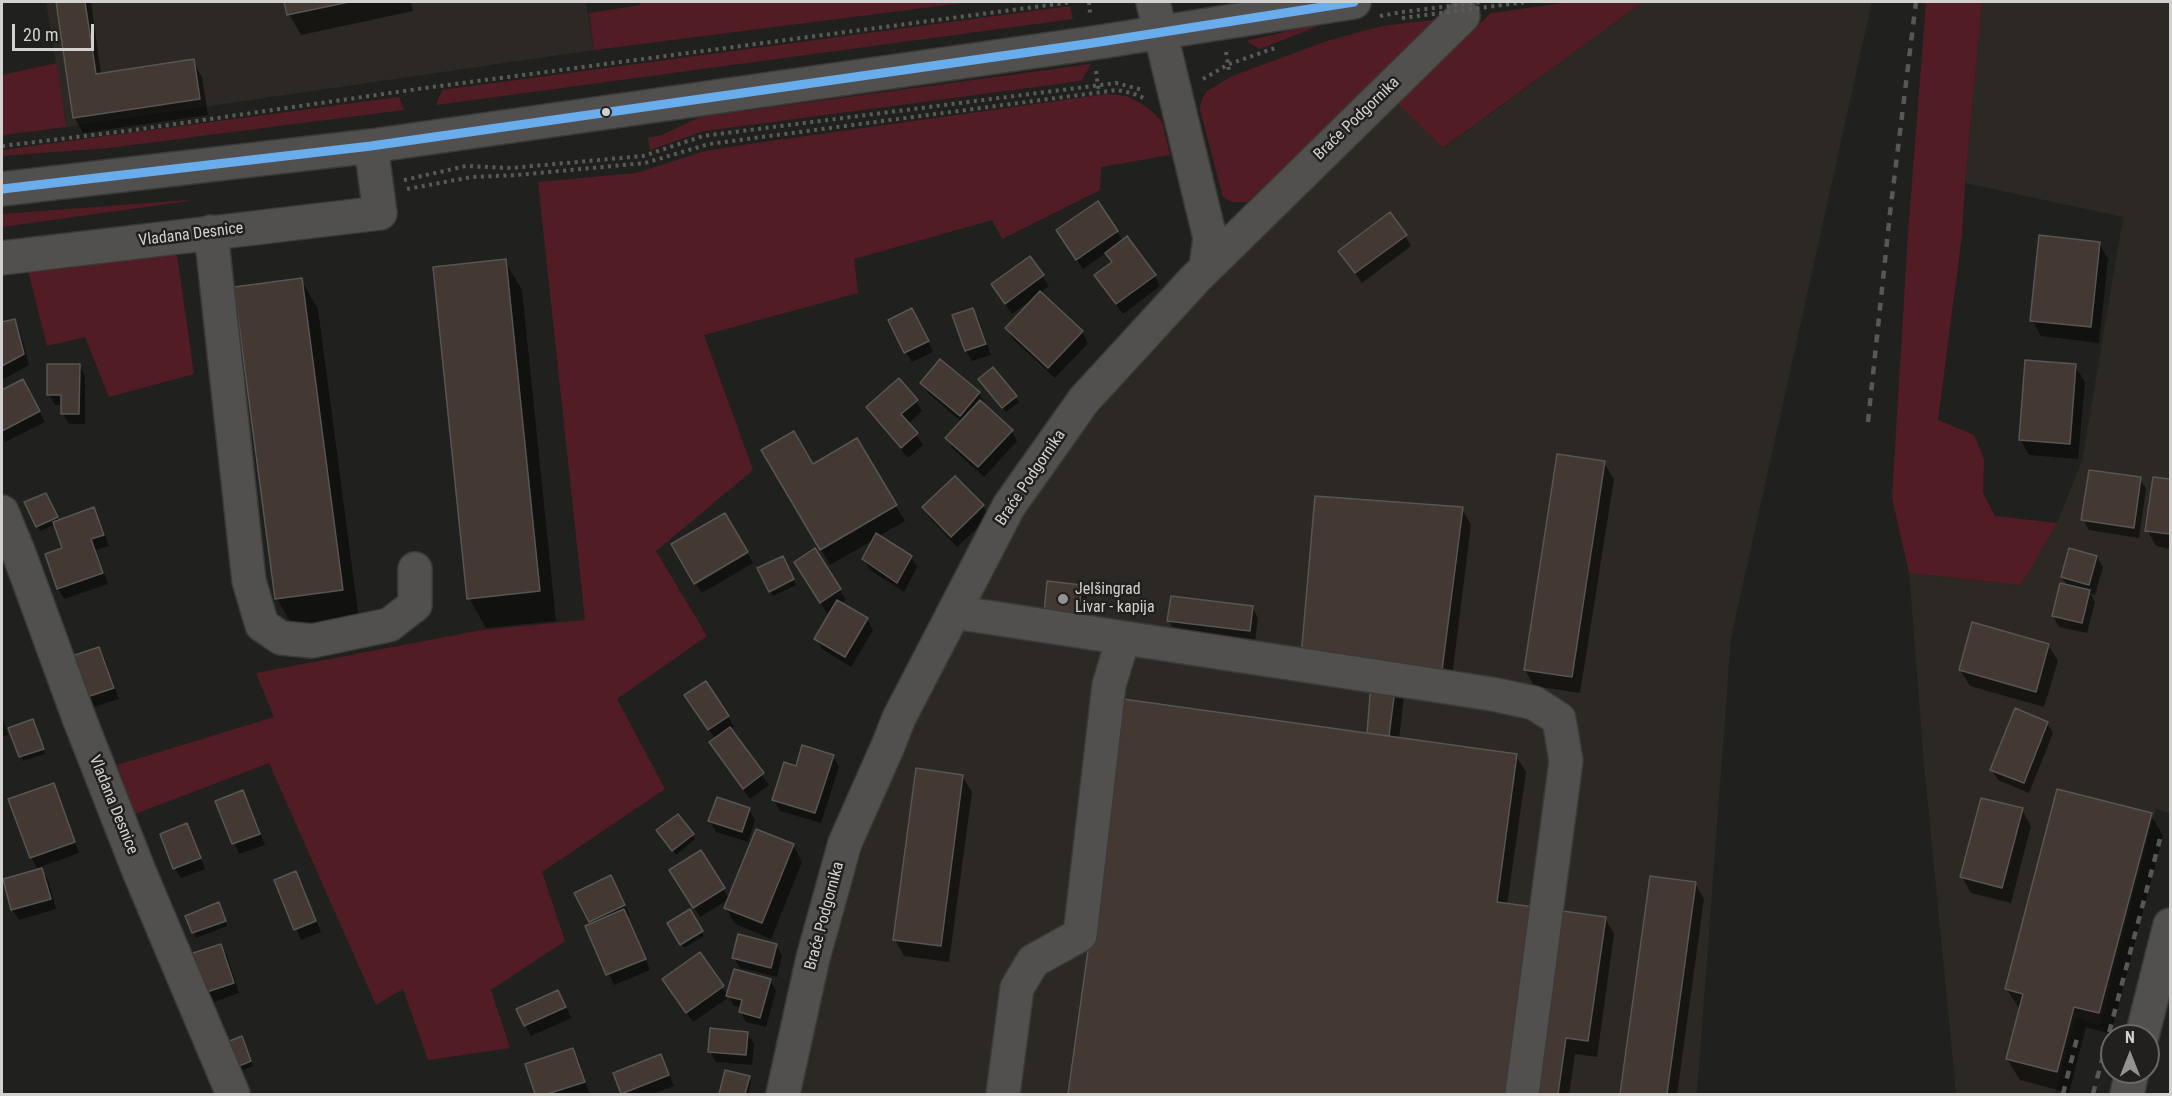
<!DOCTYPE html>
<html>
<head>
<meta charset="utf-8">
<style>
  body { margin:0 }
  #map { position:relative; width:2172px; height:1096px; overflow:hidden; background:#20201f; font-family:"Roboto Condensed",sans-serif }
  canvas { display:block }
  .frame { position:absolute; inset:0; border:3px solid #d2d1d0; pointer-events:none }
  .north { position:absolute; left:2100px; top:1024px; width:60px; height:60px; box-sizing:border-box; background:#21201e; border:2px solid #686765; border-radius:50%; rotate:0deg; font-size:16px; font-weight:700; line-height:24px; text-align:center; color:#d2d1d0 }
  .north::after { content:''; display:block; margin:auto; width:21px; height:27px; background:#949392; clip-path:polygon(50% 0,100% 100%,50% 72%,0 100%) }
  .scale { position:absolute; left:12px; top:24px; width:82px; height:27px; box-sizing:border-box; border:3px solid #d2d1d0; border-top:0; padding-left:8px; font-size:18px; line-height:21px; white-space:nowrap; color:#d2d1d0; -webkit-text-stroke:4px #21201e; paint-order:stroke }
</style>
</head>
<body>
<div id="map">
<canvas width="2172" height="1096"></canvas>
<div class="frame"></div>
<div class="north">N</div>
<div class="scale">20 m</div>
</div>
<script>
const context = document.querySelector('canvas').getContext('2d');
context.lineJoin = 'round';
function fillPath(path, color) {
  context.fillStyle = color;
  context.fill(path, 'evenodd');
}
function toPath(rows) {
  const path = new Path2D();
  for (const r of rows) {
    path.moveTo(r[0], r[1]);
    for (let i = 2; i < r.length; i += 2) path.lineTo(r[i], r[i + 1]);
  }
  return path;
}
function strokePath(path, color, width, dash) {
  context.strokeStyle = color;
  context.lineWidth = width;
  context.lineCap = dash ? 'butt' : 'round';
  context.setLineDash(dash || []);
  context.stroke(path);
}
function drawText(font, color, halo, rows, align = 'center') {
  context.font = font + ' "Roboto Condensed",sans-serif';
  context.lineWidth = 5;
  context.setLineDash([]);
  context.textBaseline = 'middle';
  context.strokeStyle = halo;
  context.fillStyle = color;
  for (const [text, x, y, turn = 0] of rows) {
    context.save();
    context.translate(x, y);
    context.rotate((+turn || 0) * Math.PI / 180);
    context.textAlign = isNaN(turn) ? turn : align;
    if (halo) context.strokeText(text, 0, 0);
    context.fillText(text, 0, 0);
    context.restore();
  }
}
const built = toPath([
  [46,2,586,2,594,50,66,127],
  [1643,2,1872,2,1731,638,1697,1094,796,1094,822,980,867,835,912,727,999,547,1056,465,1170,323,1263,236,1397,103,1444,148],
  [1982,2,2170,2,2170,813,2156,809,2100,1026,2076,1018,2055,1094,1956,1094,1924,764,1909,573,2021,585,2057,523,2082,461,2123,217,1965,183]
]);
const green = toPath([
  [640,2,971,2,594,50,589,13,640,5],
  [1571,2,1643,2,1443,148,1397,103,1491,13],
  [1926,2,1982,2,1965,183,1962,235,1938,420,1974,435,1984,459,1983,493,1995,516,2057,523,2021,585,1909,573,1892,498,1908,233],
  [1070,6,1073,19,436,105,442,90],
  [1449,18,1247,202,1232,202,1223,197,1200,110,1201,101,1207,91,1232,76,1327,41,1382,26],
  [1331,21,1260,49,1246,41],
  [57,63,66,127,2,135,2,75],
  [1091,64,1081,81,704,131,650,150,648,138,662,135,700,117],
  [1107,94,1126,96,1142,104,1155,114,1162,122,1170,155,1101,167,1100,190,1002,239,992,220,854,259,858,293,704,335,753,470,656,551,707,636,617,699,665,789,542,872,565,941,491,990,510,1048,428,1060,403,989,376,1005,269,763,135,814,117,765,274,717,256,673,482,630,585,620,538,182,636,173,705,151,749,144],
  [399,97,404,110,108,148,2,156,2,150],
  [188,200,189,201,2,227,2,214],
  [176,249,194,374,109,397,85,337,47,346,28,271]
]);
const shadow = toPath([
  [57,2,91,2,101,74,193,61,202,77,208,115,83,133,74,117],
  [286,2,411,2,413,11,301,35,289,14],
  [1098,204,1123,241,1154,275,1160,286,1123,314,1102,286,1112,264,1106,253,1083,269,1064,241],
  [1405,236,1411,246,1362,283,1340,251],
  [2099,243,2108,259,2099,343,2041,336,2032,320],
  [1030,258,1049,286,1040,293,1082,332,1088,343,1055,378,1013,339,1007,329,1035,297,1012,314,999,295],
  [505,261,522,290,556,621,486,628,469,598],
  [301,280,318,309,359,620,294,628,277,599],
  [973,310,979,320,991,355,972,361,966,351,954,316],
  [14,320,20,331,29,365,2,380,2,324],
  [918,320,933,352,912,362,906,352],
  [940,361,979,393,985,404,984,405,1011,430,1017,441,984,477,953,449,947,438,962,422,928,393,922,383],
  [79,365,85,376,85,424,69,424,63,414,63,405,55,405,49,394],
  [2075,366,2085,382,2078,459,2029,455,2020,439],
  [993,369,1019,402,1006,412,983,384],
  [23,381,45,422,5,442,2,435,2,391],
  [916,401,922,411,908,424,923,445,908,458,874,417,868,407],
  [857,440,905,521,879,536,911,557,917,567,904,592,870,570,864,559,875,539,830,565,763,450,812,466],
  [1604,463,1614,479,1580,693,1534,686,1525,670],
  [2140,479,2146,489,2139,538,2089,530,2083,519],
  [2154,479,2170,481,2170,549,2156,546,2147,530],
  [48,499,59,521,94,509,100,520,109,546,96,550,108,584,64,599,58,588,64,549,56,524,40,531,26,503],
  [983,506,989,517,957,547,930,518,924,508],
  [1462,509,1471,525,1450,693,1405,689,1399,739,1516,756,1526,772,1507,905,1605,918,1614,934,1597,1057,1575,1054,1569,1094,1069,1094,1124,701,1369,735,1373,685],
  [815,550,846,600,841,604,867,619,873,630,851,667,822,649,816,639,834,608,827,613,802,573],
  [748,554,753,563,702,593,696,584],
  [2097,557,2103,567,2095,595,2090,593,2095,602,2087,633,2059,627,2053,616,2068,587,2062,577],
  [785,563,796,585,773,596,770,591],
  [1081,586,1087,597,1084,627,1052,624],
  [1252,607,1258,618,1255,641,1175,632,1169,621],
  [2048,645,2058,661,2044,707,1970,686,1960,670],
  [99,648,105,659,119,699,94,707,88,697],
  [692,706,728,716,734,727,730,730,769,785,750,799,717,753,715,739],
  [2,715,8,735,2,737],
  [2047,723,2053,733,2029,793,1998,780,1992,770],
  [35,725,45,754,23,761,10,729],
  [833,756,839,767,821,823,780,811,774,800,797,768],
  [962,776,972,792,949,962,904,956,895,940],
  [53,785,59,795,79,853,37,868,31,857],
  [243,792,265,845,239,854,217,801],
  [749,810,755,820,748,842,716,832,710,821],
  [2022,810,2031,826,2011,903,1971,893,1962,877],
  [2151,815,2163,836,2111,1034,2086,1027,2069,1093,2020,1080,2007,1059,2020,1010,2006,988],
  [187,825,205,869,181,878,175,868],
  [692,835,695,839,676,855,661,836],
  [793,845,802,862,771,939,735,924,726,908,729,899,700,917,677,881,723,889,729,899],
  [42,869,48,880,56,909,19,920,12,909],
  [295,873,321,932,301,940,276,881],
  [1651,878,1695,883,1704,899,1677,1094,1621,1094],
  [616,887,630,916,627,917,650,970,614,985,587,926,592,924,576,894],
  [221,909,227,926,196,938,187,916],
  [689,911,704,936,684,948,669,923],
  [776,945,782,956,777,977,740,968,734,958],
  [221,946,227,956,239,993,211,1003,205,992],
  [699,954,728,996,770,980,776,991,766,1027,746,1022,740,1011,741,1008,734,1006,729,997,693,1022,670,989],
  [564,1002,571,1018,531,1036,518,1010],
  [747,1033,754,1044,752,1065,716,1062,710,1051],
  [244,1043,253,1066,236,1073],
  [572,1050,579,1060,589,1093,584,1094,537,1094,527,1065],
  [661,1056,674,1086,652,1094,623,1094,615,1074],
  [726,1071,749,1077,751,1082,748,1094,720,1094]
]);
const building = toPath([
  [56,2,85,2,96,74,194,59,200,99,73,118,56,2],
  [284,2,349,2,287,15,284,2],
  [1098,201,1118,231,1076,260,1056,230,1098,201],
  [1390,212,1407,235,1355,273,1338,251,1390,212],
  [2039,235,2100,242,2091,327,2030,321,2039,235],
  [1127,236,1156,275,1116,304,1094,275,1112,262,1105,253,1127,236],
  [1030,256,1044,275,1005,304,991,284,1030,256],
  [506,259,540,591,467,599,433,267,506,259],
  [302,278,343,590,275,599,234,287,302,278],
  [1040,291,1083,331,1048,368,1005,328,1040,291],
  [912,308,929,341,904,353,888,320,912,308],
  [973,308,986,344,965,351,952,315,973,308],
  [15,319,24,354,2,366,2,322,15,319],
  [940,359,980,392,960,416,920,383,940,359],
  [2025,360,2076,364,2070,444,2019,440,2025,360],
  [47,364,80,364,79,414,61,414,61,395,47,395,47,364],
  [993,367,1017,396,1002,408,978,379,993,367],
  [899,378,918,400,901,414,918,433,901,448,866,407,899,378],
  [23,379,40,411,2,431,2,390,23,379],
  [980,400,1013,430,978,467,945,438,980,400],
  [794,431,813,464,857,438,897,505,820,550,761,450,794,431],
  [1557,454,1605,461,1572,677,1524,670,1557,454],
  [2089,470,2141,477,2134,528,2081,520,2089,470],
  [955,476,984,505,951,537,922,507,955,476],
  [2153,477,2170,479,2170,534,2145,531,2153,477],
  [46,493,58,517,36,527,24,502,46,493],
  [1315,496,1463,507,1441,678,1301,657,1315,496],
  [94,507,104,535,91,539,103,573,57,589,45,554,62,548,53,522,94,507],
  [725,513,748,552,694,584,671,544,725,513],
  [876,533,912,556,897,583,862,559,876,533],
  [815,548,841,589,820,603,794,562,815,548],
  [2069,548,2097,556,2089,585,2061,577,2069,548],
  [783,556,794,579,769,592,757,568,783,556],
  [1047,581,1082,585,1078,617,1044,613,1047,581],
  [2060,583,2090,590,2082,623,2052,616,2060,583],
  [1171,596,1253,606,1250,631,1167,621,1171,596],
  [837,600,868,618,845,657,814,639,837,600],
  [1972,622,2049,644,2036,692,1959,670,1972,622],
  [99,647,114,688,87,697,72,656,99,647],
  [1372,671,1397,673,1389,736,1367,733,1372,671],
  [706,681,729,716,708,730,684,695,706,681],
  [1123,699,1517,754,1497,902,1606,917,1588,1041,1566,1038,1558,1094,1068,1094,1123,699],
  [2015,708,2048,722,2024,783,1990,770,2015,708],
  [33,719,44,749,19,757,8,728,33,719],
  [730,727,764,773,743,789,709,742,730,727],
  [802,745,834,755,815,813,772,800,784,762,796,766,802,745],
  [916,768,963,775,941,946,893,940,916,768],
  [54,783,75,842,30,858,8,799,54,783],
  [2057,789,2152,813,2099,1013,2074,1007,2057,1072,2006,1059,2023,994,2005,989,2057,789],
  [243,790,260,834,232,844,215,801,243,790],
  [717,797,750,808,742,832,708,821,717,797],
  [1981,798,2023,808,2002,888,1960,877,1981,798],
  [678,814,694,834,672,851,656,830,678,814],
  [187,823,201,858,173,869,160,834,187,823],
  [756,829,794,844,762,923,724,908,756,829],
  [701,850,725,888,693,908,669,870,701,850],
  [42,868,51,899,11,910,3,879,42,868],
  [296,871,316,921,294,930,274,880,296,871],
  [611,875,625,905,589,922,574,893,611,875],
  [1650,876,1696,882,1667,1094,1620,1094,1650,876],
  [219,902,226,921,192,933,185,916,219,902],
  [624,909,646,959,606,975,585,926,624,909],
  [690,909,703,931,680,945,667,923,690,909],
  [738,934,777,944,771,968,732,958,738,934],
  [221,944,234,983,204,993,190,954,221,944],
  [700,952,724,986,686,1013,662,979,700,952],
  [734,969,771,979,760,1018,739,1012,742,1000,726,996,734,969],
  [558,990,566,1007,524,1026,516,1009,558,990],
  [710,1028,748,1032,746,1055,708,1052,710,1028],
  [242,1036,251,1061,232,1069,222,1044,242,1036],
  [573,1048,585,1082,547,1094,535,1094,525,1064,573,1048],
  [661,1054,669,1075,621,1094,613,1073,661,1054],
  [725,1070,750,1076,745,1094,719,1094,725,1070]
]);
const path = toPath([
  [1089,2,1090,13],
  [1380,16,1402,12],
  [1226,52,1229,71],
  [1096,71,1099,93],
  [1203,79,1229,64,1278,47],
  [2,146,134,130,425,88,1072,2],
  [404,180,466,166,511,168,643,156,703,136,1116,83,1143,90],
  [407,189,472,177,517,175,645,163,709,144,1117,90,1132,93,1146,99]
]);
const minor = toPath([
  [1153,2,1210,238,1206,267],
  [2,189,371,146,1093,43,1354,2],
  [211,232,249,581,262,625,281,638,312,641,389,625,415,605,415,569],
  [2,258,380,213,371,146],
  [2,512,18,551,79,718,139,871,233,1094],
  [954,612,1492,694,1534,703,1559,719,1566,761,1522,1094],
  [2142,1036,2170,925],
  [783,1094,813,958,845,843,888,746,899,718,1009,506,1084,400,1195,279,1463,16],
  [1003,1094,1017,988,1033,961,1080,935,1109,685,1123,639],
  [2127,1094,2132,1072]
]);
const rail = toPath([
  [1868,422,1890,213,1916,2],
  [2063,1094,2077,1038],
  [2093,1094,2160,839]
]);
const pathBridge = toPath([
  [1402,12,1481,2],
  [1402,18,1526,2]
]);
const bus1 = toPath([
  [2,189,371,146,1093,43,1354,2]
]);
const markers = [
  [606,112,5,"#d2d1d0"],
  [1063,599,6,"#949392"]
];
const streetNames = [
  ["Braće Podgornika",1357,119,-44],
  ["Vladana Desnice",191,235,-7],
  ["Braće Podgornika",1031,478,-56],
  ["Vladana Desnice",113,805,68],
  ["Braće Podgornika",825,916,-75]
];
const poiNames = [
  ["Jelšingrad",1075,590],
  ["Livar - kapija",1075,608]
];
fillPath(built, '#2c2823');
fillPath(green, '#521c24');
fillPath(shadow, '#0007');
fillPath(building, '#443832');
strokePath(building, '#565655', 1.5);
strokePath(minor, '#3a3a39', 36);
strokePath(path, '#5a5a59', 4, [3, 4.5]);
strokePath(minor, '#51504f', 33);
strokePath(rail, '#585857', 4.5, [8, 8]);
strokePath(pathBridge, '#5a5a59', 4, [3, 4.5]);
strokePath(bus1, '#69adec', 9);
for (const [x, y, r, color] of markers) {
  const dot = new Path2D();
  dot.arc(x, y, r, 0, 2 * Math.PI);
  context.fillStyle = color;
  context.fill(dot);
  strokePath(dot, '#21201e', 2);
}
drawText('16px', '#d2d1d0', '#21201e', streetNames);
drawText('16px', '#d2d1d0', '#21201e', poiNames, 'left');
</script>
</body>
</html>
